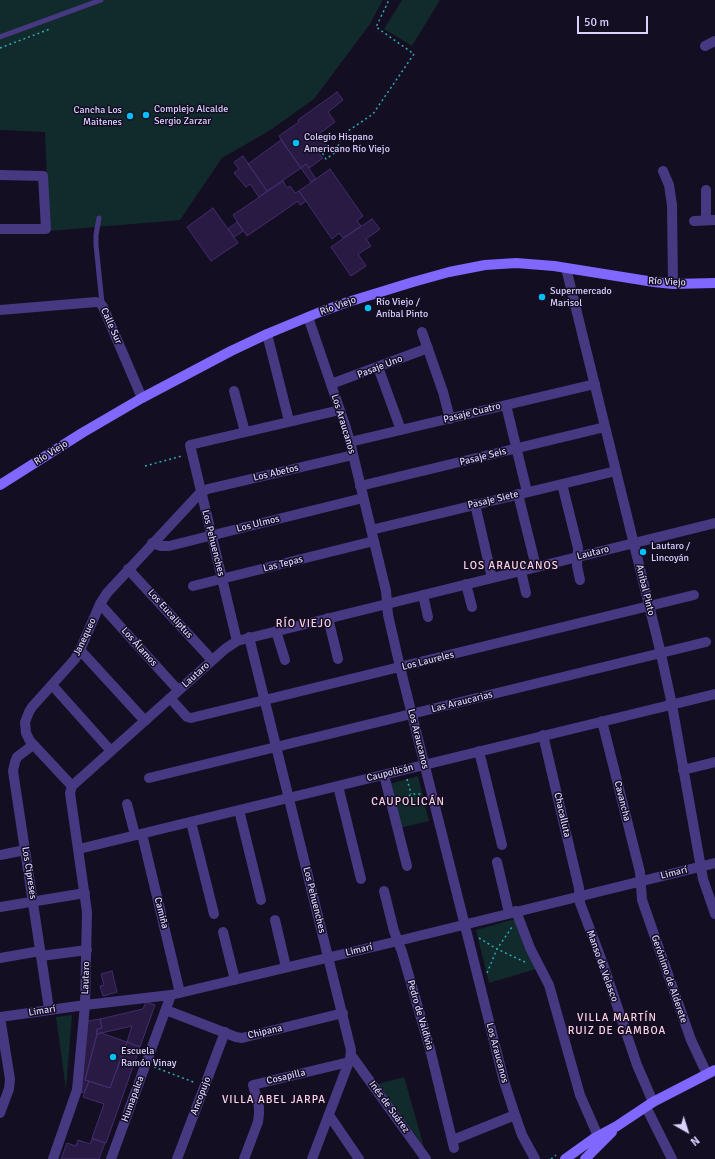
<!DOCTYPE html>
<html>
<head>
<meta charset="utf-8">
<style>
  body { margin:0 }
  #map { position:relative; width:715px; height:1159px; overflow:hidden; background:#140e22; font-family:Signika,sans-serif }
  canvas { display:block }
  .north { position:absolute; left:667px; top:1111px; width:40px; height:40px; -webkit-text-stroke:3px #140e22; paint-order:stroke; rotate:141deg; font-size:11px; font-weight:700; line-height:16px; text-align:center; color:#dbd0ff }
  .north::after { content:''; display:block; margin:auto; width:14px; height:18px; background:#dbd0ff; clip-path:polygon(50% 0,100% 100%,50% 72%,0 100%) }
  .scale { position:absolute; left:577px; top:16px; width:71px; height:18px; box-sizing:border-box; border:2px solid #dbd0ff; border-top:0; padding-left:5px; font-size:12px; line-height:14px; white-space:nowrap; color:#dbd0ff; -webkit-text-stroke:3px #140e22; paint-order:stroke }
</style>
</head>
<body>
<div id="map">
<canvas width="715" height="1159"></canvas>
<div class="north">N</div>
<div class="scale">50 m</div>
</div>
<script>
const context = document.querySelector('canvas').getContext('2d');
context.lineJoin = 'round';
function fillPath(path, color) {
  context.fillStyle = color;
  context.fill(path, 'evenodd');
}
function toPath(rows) {
  const path = new Path2D();
  for (const r of rows) {
    path.moveTo(r[0], r[1]);
    for (let i = 2; i < r.length; i += 2) path.lineTo(r[i], r[i + 1]);
  }
  return path;
}
function strokePath(path, color, width, dash) {
  context.strokeStyle = color;
  context.lineWidth = width;
  context.lineCap = dash ? 'butt' : 'round';
  context.setLineDash(dash || []);
  context.stroke(path);
}
function drawText(font, color, halo, rows, align = 'center') {
  context.font = font + ' Signika,sans-serif';
  context.lineWidth = 3;
  context.setLineDash([]);
  context.textBaseline = 'middle';
  context.strokeStyle = halo;
  context.fillStyle = color;
  for (const [text, x, y, turn = 0] of rows) {
    context.save();
    context.translate(x, y);
    context.rotate((+turn || 0) * Math.PI / 180);
    context.textAlign = isNaN(turn) ? turn : align;
    if (halo) context.strokeText(text, 0, 0);
    context.fillText(text, 0, 0);
    context.restore();
  }
}
const green = toPath([
  [0,0,383,0,370,24,314,99,269,131,222,158,180,220,49,231,45,132,0,130],
  [402,0,440,0,412,46,384,29],
  [418,776,429,821,399,828,389,784],
  [515,919,524,947,536,969,489,983,476,930],
  [72,1015,66,1089,56,1017],
  [404,1077,424,1147,378,1084]
]);
const building = toPath([
  [337,92,343,100,328,112,335,122,319,134,326,145,317,151,323,158,309,168,306,164,301,168,279,136,299,122,298,120,337,92],
  [281,140,301,168,267,191,248,164,281,140],
  [243,156,267,191,259,197,250,184,246,187,234,173,239,169,234,162,243,156],
  [306,164,316,179,311,182,301,168,306,164],
  [330,169,363,216,357,221,361,226,343,238,339,233,332,239,299,191,330,169],
  [283,181,287,188,290,186,295,193,299,191,306,201,300,205,298,201,247,236,233,215,283,181],
  [213,208,238,243,211,261,187,227,213,208],
  [372,219,380,229,366,239,371,246,358,254,366,266,351,276,331,247,372,219],
  [237,222,243,231,234,237,228,229,237,222],
  [112,971,117,992,103,996,100,986,104,985,101,974,112,971],
  [146,1002,155,1005,140,1047,127,1042,132,1026,97,1034,97,1029,102,1028,100,1019,143,1009,146,1002],
  [100,1019,102,1028,97,1029,97,1034,85,1080,89,1081,84,1093,81,1092,88,1021,100,1019],
  [101,1033,127,1042,110,1088,85,1080,97,1034,101,1033],
  [127,1042,140,1047,106,1143,92,1138,104,1104,83,1097,89,1081,110,1088,127,1042],
  [92,1139,105,1143,99,1159,61,1159,67,1143,76,1146,78,1140,90,1144,92,1139]
]);
const path = toPath([
  [0,48,50,29],
  [320,149,326,159,336,152,342,135,373,114,414,54,376,27,389,0],
  [145,466,182,456],
  [407,779,411,794],
  [402,803,411,794,422,794],
  [479,938,497,949,527,963],
  [487,973,497,949,512,927],
  [154,1067,196,1083],
  [551,1159,556,1155]
]);
const lane = toPath([
  [0,37,101,0],
  [99,218,96,235,96,245,102,303]
]);
const street = toPath([
  [705,46,715,41],
  [663,171,669,185,672,205,673,284],
  [0,175,43,176,46,229,0,229],
  [706,220,706,190],
  [694,221,715,220],
  [566,268,661,654,672,705,703,879,715,914],
  [0,310,96,302,100,303,103,307,142,398],
  [308,317,345,425,350,442,386,591,388,615,400,667,504,1081,515,1115,522,1135,535,1159],
  [422,332,443,392,450,419],
  [267,334,289,421],
  [378,367,401,430],
  [331,384,428,348],
  [234,391,245,432],
  [506,405,527,492],
  [350,442,595,384],
  [562,484,578,548,577,566,580,580],
  [360,486,605,427],
  [518,494,536,567],
  [475,504,492,578],
  [371,530,616,471],
  [152,543,161,546,169,546,363,498],
  [128,569,212,660],
  [521,571,526,593],
  [466,584,472,607],
  [193,586,374,541],
  [423,595,428,617],
  [100,604,178,690],
  [328,618,338,659],
  [276,631,285,660],
  [249,637,351,1050,350,1059,312,1159],
  [237,641,190,445,340,410],
  [80,650,145,721],
  [52,685,111,751],
  [170,698,187,717,191,718,694,595],
  [602,721,640,872,642,900,691,1040,707,1074],
  [543,735,579,888,580,903,603,964,637,1065,653,1102],
  [33,745,17,757,15,762,13,771,49,1009],
  [479,751,502,845],
  [683,770,715,762],
  [384,775,407,866],
  [149,778,706,642],
  [72,786,30,741,26,733,25,722,29,712,32,707,75,659,80,650,100,604,107,593,201,492,208,489,353,455],
  [338,786,361,879],
  [127,804,135,835],
  [239,810,261,900],
  [191,822,214,914],
  [142,834,180,993],
  [79,849,715,694],
  [0,855,25,850],
  [497,862,509,913],
  [384,891,394,931,402,952,430,1049,454,1148],
  [0,907,85,893],
  [516,911,530,948,549,985,580,1095,598,1136],
  [275,920,286,967],
  [223,932,235,980],
  [41,956,87,950],
  [0,958,40,951],
  [166,1010,236,1037,242,1038,343,1013],
  [0,1017,85,1005,171,995,398,941,715,863],
  [351,1055,426,1159],
  [646,1107,672,1159],
  [0,1113,9,1089,10,1079,0,1017],
  [329,1115,359,1159],
  [453,1140,515,1115],
  [53,1159,77,1090,85,1005,87,912,70,793,72,786,225,649,237,641,715,523],
  [111,1159,171,995],
  [177,1159,225,1032],
  [244,1159,258,1122,259,1114,259,1107,253,1085,349,1062]
]);
const secondary = toPath([
  [0,485,82,433,142,398,231,351,267,334,320,312,348,302,413,282,449,272,485,265,516,263,554,266,654,282,673,284,715,283],
  [565,1159,593,1139,617,1126,653,1102,715,1070],
  [585,1159,612,1132]
]);
const markers = [
  [146,115,4,"#02bef9"],
  [130,116,4,"#02bef9"],
  [296,143,4,"#02bef9"],
  [542,297,4,"#02bef9"],
  [368,308,4,"#02bef9"],
  [643,552,4,"#02bef9"],
  [113,1057,4,"#02bef9"]
];
const poiNames = [
  ["Complejo Alcalde",154,109],
  ["Sergio Zarzar",154,121],
  ["Cancha Los",122,110,"right"],
  ["Maitenes",122,122,"right"],
  ["Colegio Hispano",304,137],
  ["Americano Río Viejo",304,149],
  ["Supermercado",550,291],
  ["Marisol",550,303],
  ["Río Viejo /",376,302],
  ["Aníbal Pinto",376,314],
  ["Lautaro /",651,546],
  ["Lincoyán",651,558],
  ["Escuela",121,1051],
  ["Ramón Vinay",121,1063]
];
const streetNames = [
  ["Río Viejo",667,282,3],
  ["Río Viejo",338,306,-20],
  ["Calle Sur",111,326,66],
  ["Pasaje Uno",380,367,-21],
  ["Pasaje Cuatro",472,413,-14],
  ["Los Araucanos",343,424,73],
  ["Río Viejo",51,453,-32],
  ["Pasaje Seis",483,457,-14],
  ["Los Abetos",276,473,-13],
  ["Pasaje Siete",493,500,-13],
  ["Los Ulmos",258,524,-14],
  ["Los Pehuenches",213,543,76],
  ["Lautaro",593,553,-14],
  ["Las Tepas",283,564,-14],
  ["Aníbal Pinto",645,590,76],
  ["Los Eucaliptus",170,614,48],
  ["Janequeo",85,637,-65],
  ["Los Álamos",139,647,48],
  ["Los Laureles",428,661,-14],
  ["Lautaro",196,675,-42],
  ["Las Araucarias",462,702,-14],
  ["Los Araucanos",418,739,76],
  ["Caupolicán",390,773,-14],
  ["Cavancha",622,801,76],
  ["Chacalluta",562,815,77],
  ["Los Cipreses",29,873,81],
  ["Limarí",674,873,-14],
  ["Los Pehuenches",314,900,76],
  ["Camiña",161,913,76],
  ["Limarí",359,950,-13],
  ["Manso de Velasco",602,966,70],
  ["Lautaro",86,978,-88],
  ["Gerónimo de Alderete",669,979,71],
  ["Limarí",42,1011,-9],
  ["Pedro de Valdivia",420,1015,74],
  ["Chipana",265,1032,-13],
  ["Los Araucanos",497,1053,75],
  ["Cosapilla",286,1077,-13],
  ["Ancopujo",201,1096,-69],
  ["Humapalca",133,1099,-70],
  ["Inés de Suárez",389,1107,54]
];
const neighbourhoodNames = [
  ["LOS ARAUCANOS",511,566],
  ["RÍO VIEJO",304,624],
  ["CAUPOLICÁN",408,802],
  ["VILLA MARTÍN",617,1018],
  ["RUIZ DE GAMBOA",617,1031],
  ["VILLA ABEL JARPA",274,1100]
];
fillPath(green, '#112a2c');
fillPath(building, '#281a43');
strokePath(building, '#432c6f', 1);
strokePath(path, '#2fa9b3', 1.5, [2, 3]);
strokePath(lane, '#463981', 5);
strokePath(street, '#463981', 10);
strokePath(secondary, '#8067fe', 10);
for (const [x, y, r, color] of markers) {
  const dot = new Path2D();
  dot.arc(x, y, r, 0, 2 * Math.PI);
  context.fillStyle = color;
  context.fill(dot);
  strokePath(dot, '#140e22', 1.5);
}
drawText('10px', '#dbd0ff', '#140e22', poiNames, 'left');
drawText('10px', '#dbd0ff', '#140e22', streetNames);
context.letterSpacing = '1px';
drawText('11px', '#ffd2e8', '#140e22', neighbourhoodNames);
context.letterSpacing = '0px';
</script>
</body>
</html>
